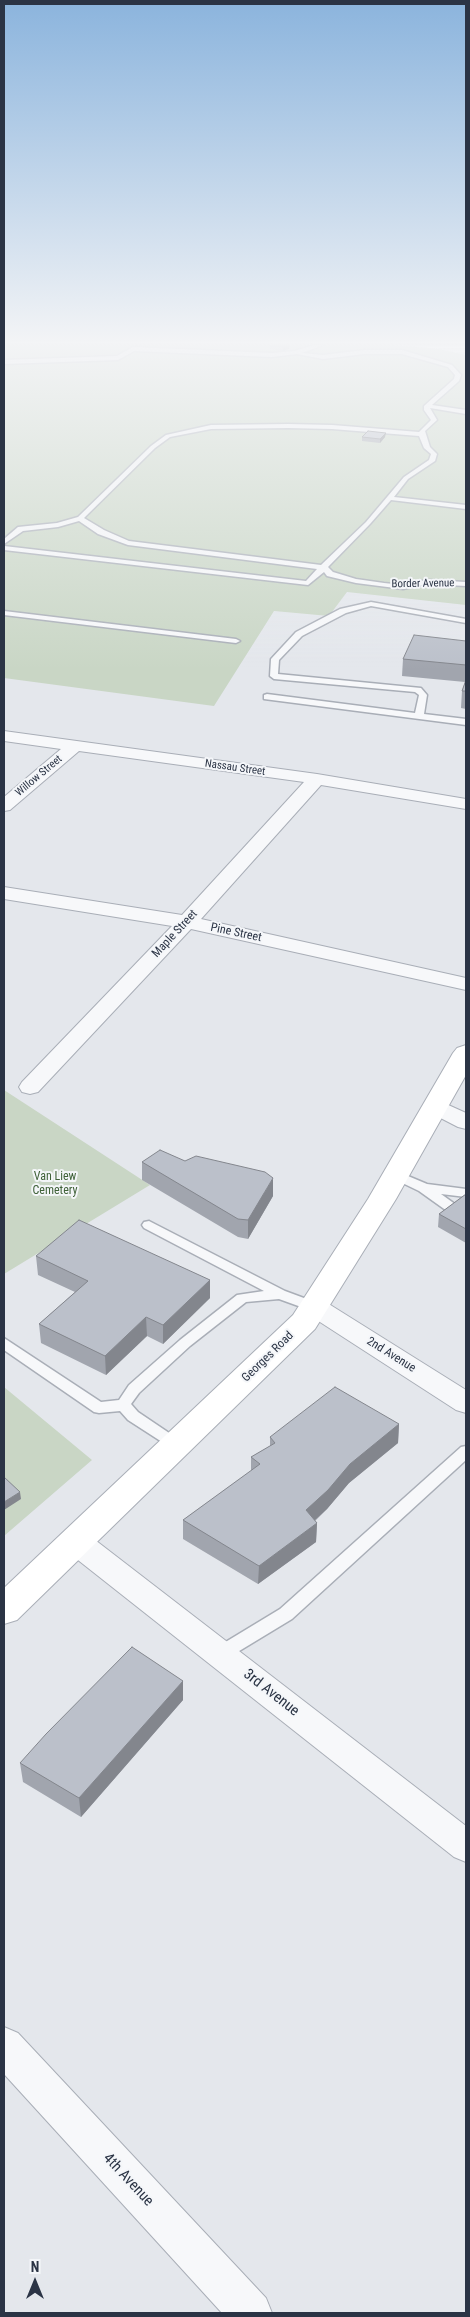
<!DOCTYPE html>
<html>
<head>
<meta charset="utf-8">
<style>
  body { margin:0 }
  #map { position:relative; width:470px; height:2317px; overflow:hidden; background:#e4e7ec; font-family:"Roboto Condensed",sans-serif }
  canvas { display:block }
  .frame { position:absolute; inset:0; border:5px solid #2b3445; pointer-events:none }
  .north { position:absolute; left:10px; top:2257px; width:50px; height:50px; -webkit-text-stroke:4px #f4f6f9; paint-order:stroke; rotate:0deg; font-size:14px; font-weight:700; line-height:20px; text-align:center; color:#2b3445 }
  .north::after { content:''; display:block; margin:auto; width:18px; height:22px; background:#2b3445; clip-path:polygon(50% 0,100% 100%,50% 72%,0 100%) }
</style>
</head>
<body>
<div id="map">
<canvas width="470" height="2317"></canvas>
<div class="frame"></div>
<div class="north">N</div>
</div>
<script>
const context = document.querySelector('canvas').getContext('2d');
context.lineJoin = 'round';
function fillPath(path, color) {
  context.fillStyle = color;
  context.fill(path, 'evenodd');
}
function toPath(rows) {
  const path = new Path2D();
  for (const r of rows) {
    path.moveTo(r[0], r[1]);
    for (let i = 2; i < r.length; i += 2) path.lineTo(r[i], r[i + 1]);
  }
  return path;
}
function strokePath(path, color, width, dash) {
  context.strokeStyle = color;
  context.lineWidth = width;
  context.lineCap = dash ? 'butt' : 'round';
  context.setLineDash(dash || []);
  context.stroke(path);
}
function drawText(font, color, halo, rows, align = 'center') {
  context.font = font + ' "Roboto Condensed",sans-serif';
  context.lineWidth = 4;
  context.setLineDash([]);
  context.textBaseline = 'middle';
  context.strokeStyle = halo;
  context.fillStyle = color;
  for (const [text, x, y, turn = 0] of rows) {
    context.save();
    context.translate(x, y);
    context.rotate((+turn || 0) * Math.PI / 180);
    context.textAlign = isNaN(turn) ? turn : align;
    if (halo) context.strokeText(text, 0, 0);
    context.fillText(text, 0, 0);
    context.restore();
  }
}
const green = toPath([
  [4,345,392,345,439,349,466,355,466,605,347,592,329,616,274,611,214,706,4,678],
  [4,1090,150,1185,4,1274],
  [4,1387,92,1460,4,1536]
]);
const lane = toPath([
  [314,345,323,345,302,353,323,355,364,350,402,350,452,365,461,375,459,381,432,405,466,410,466,414,430,408,437,420,425,431,430,447,437,454,435,461,408,479,394,497,466,505,466,509,391,500,370,524,328,567,333,572,356,579,384,583,403,585,427,580,466,582,466,586,427,584,403,589,356,583,327,576,324,572,308,585,4,550,4,546,306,581,317,569,128,545,98,534,79,521,58,527,23,531,4,544,4,539,18,527,57,523,78,517,151,446,166,435,211,425,288,424,332,425,419,432,431,420,424,410,424,406,454,379,455,375,448,367,402,354,364,354,323,359,297,354,272,357,134,351,118,360,4,364,4,360,117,356,133,347,272,353,294,351,314,345],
  [288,428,332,429,419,436,424,448,431,454,429,460,404,477,366,522,321,565,129,541,104,530,84,518,155,448,170,437,211,429,288,428],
  [371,602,466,619,466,623,371,606,346,613,302,636,279,660,278,674,421,688,427,695,424,714,466,719,466,725,264,699,264,695,267,694,415,713,419,695,415,692,274,679,270,676,271,659,296,632,340,609,371,602],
  [4,611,236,639,240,641,236,643,4,615,4,611],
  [396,1171,427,1184,466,1189,466,1197,441,1194,466,1212,466,1222,461,1221,419,1191,392,1178,390,1175,392,1172,396,1171],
  [149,1221,285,1291,320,1304,322,1307,320,1310,315,1312,279,1299,246,1302,190,1346,139,1393,131,1404,138,1412,181,1441,183,1445,181,1449,176,1451,128,1420,120,1411,99,1413,94,1412,4,1350,4,1338,101,1402,119,1400,129,1385,180,1340,237,1295,264,1291,144,1228,142,1225,144,1222,149,1221],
  [466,1446,466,1460,292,1619,226,1659,220,1661,214,1659,212,1654,214,1649,280,1609,461,1447,466,1446]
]);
const street = toPath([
  [4,731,317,774,466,799,466,809,321,785,201,919,466,978,466,990,191,929,38,1092,30,1094,22,1092,19,1087,22,1082,172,926,4,899,4,887,182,915,304,782,79,751,10,810,4,811,4,797,61,749,4,741,4,731],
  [435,1099,466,1113,466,1129,458,1127,427,1111,424,1106,427,1101,435,1099],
  [315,1298,324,1301,466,1390,466,1413,456,1410,306,1313,302,1307,306,1301,315,1298],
  [75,1529,86,1533,466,1826,466,1862,454,1857,64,1549,60,1541,64,1533,75,1529],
  [4,2027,18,2033,266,2298,272,2313,222,2313,4,2074,4,2027]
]);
const secondary = toPath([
  [466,1045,466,1075,396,1199,315,1329,17,1620,4,1624,4,1588,293,1315,368,1199,453,1053,457,1048,466,1045]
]);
const wall = toPath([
  [270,345,290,345,289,349,283,351,270,349],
  [362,437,385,437,380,443,362,441],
  [466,641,466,709,461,708,462,691,465,682,402,676,403,659],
  [185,1161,273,1196,248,1239,238,1237,142,1180,142,1162],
  [466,1194,466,1243,438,1227,439,1214],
  [36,1256,210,1280,210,1298,163,1344,147,1336,106,1375,41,1343,39,1324,75,1292,38,1275],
  [399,1424,398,1443,349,1483,327,1509,315,1521,317,1523,316,1542,258,1584,183,1539,183,1520,251,1471,251,1457,270,1446,270,1437],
  [183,1681,183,1700,81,1817,23,1782,20,1763]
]);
const shadedWall = toPath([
  [288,345,290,345,289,349,283,351,283,347],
  [386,433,385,437,380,443,380,439],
  [273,1178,273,1196,248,1239,248,1220],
  [210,1280,210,1298,163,1344,163,1325],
  [146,1317,147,1336,106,1375,105,1356],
  [399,1424,398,1443,349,1483,327,1509,305,1529,306,1510,350,1464],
  [20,1492,21,1499,4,1510,4,1502],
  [317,1523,316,1542,258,1584,259,1566],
  [183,1681,183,1700,81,1817,79,1798]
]);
const building = toPath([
  [274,345,288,345,283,347,274,345],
  [368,431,386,433,380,439,362,437,368,431],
  [414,635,466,641,466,665,403,659,414,635],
  [466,680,466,691,462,691,466,680],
  [160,1150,185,1161,196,1156,265,1172,273,1178,248,1220,238,1219,142,1162,160,1150],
  [466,1194,466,1229,439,1214,466,1194],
  [79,1220,210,1280,163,1325,146,1317,105,1356,39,1324,88,1281,36,1256,79,1220],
  [335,1387,399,1424,350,1464,328,1490,306,1510,317,1523,259,1566,183,1520,260,1464,251,1457,275,1443,270,1437,335,1387],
  [4,1477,20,1492,4,1502,4,1477],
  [132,1647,183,1681,79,1798,20,1763,46,1734,132,1647]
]);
const farStreetnames = [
  ["Border Avenue",423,584,-1],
  ["Nassau Street",235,768,8],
  ["Willow Street",39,776,-40]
];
const streetNames = [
  ["Pine Street",236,933,12],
  ["Maple Street",175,934,-47],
  ["2nd Avenue",391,1355,32],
  ["Georges Road",268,1357,-44]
];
const parkNames = [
  ["Van Liew",55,1177],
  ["Cemetery",55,1191]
];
const nearStreetnames = [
  ["3rd Avenue",271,1693,38],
  ["4th Avenue",128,2180,47]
];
fillPath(green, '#c9d6c5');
strokePath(lane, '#a9aeb7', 3);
strokePath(street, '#a9aeb7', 2);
strokePath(secondary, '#a9aeb7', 2);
fillPath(lane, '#f7f8fa');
fillPath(street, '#f7f8fa');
fillPath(secondary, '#fff');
fillPath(wall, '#a1a5ae');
fillPath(shadedWall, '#83868d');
fillPath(building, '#bbc0ca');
strokePath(building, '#83868d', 1);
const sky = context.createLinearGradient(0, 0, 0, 670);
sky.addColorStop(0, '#8bb4dd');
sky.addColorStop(0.51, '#f3f4f6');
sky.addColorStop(1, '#f3f4f600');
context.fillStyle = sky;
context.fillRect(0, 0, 470, 670);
drawText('11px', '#2b3445', '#f4f6f9', farStreetnames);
drawText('12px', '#2b3445', '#f4f6f9', streetNames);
drawText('12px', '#3f6138', '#f4f6f9', parkNames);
drawText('15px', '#2b3445', '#f4f6f9', nearStreetnames);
</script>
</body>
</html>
